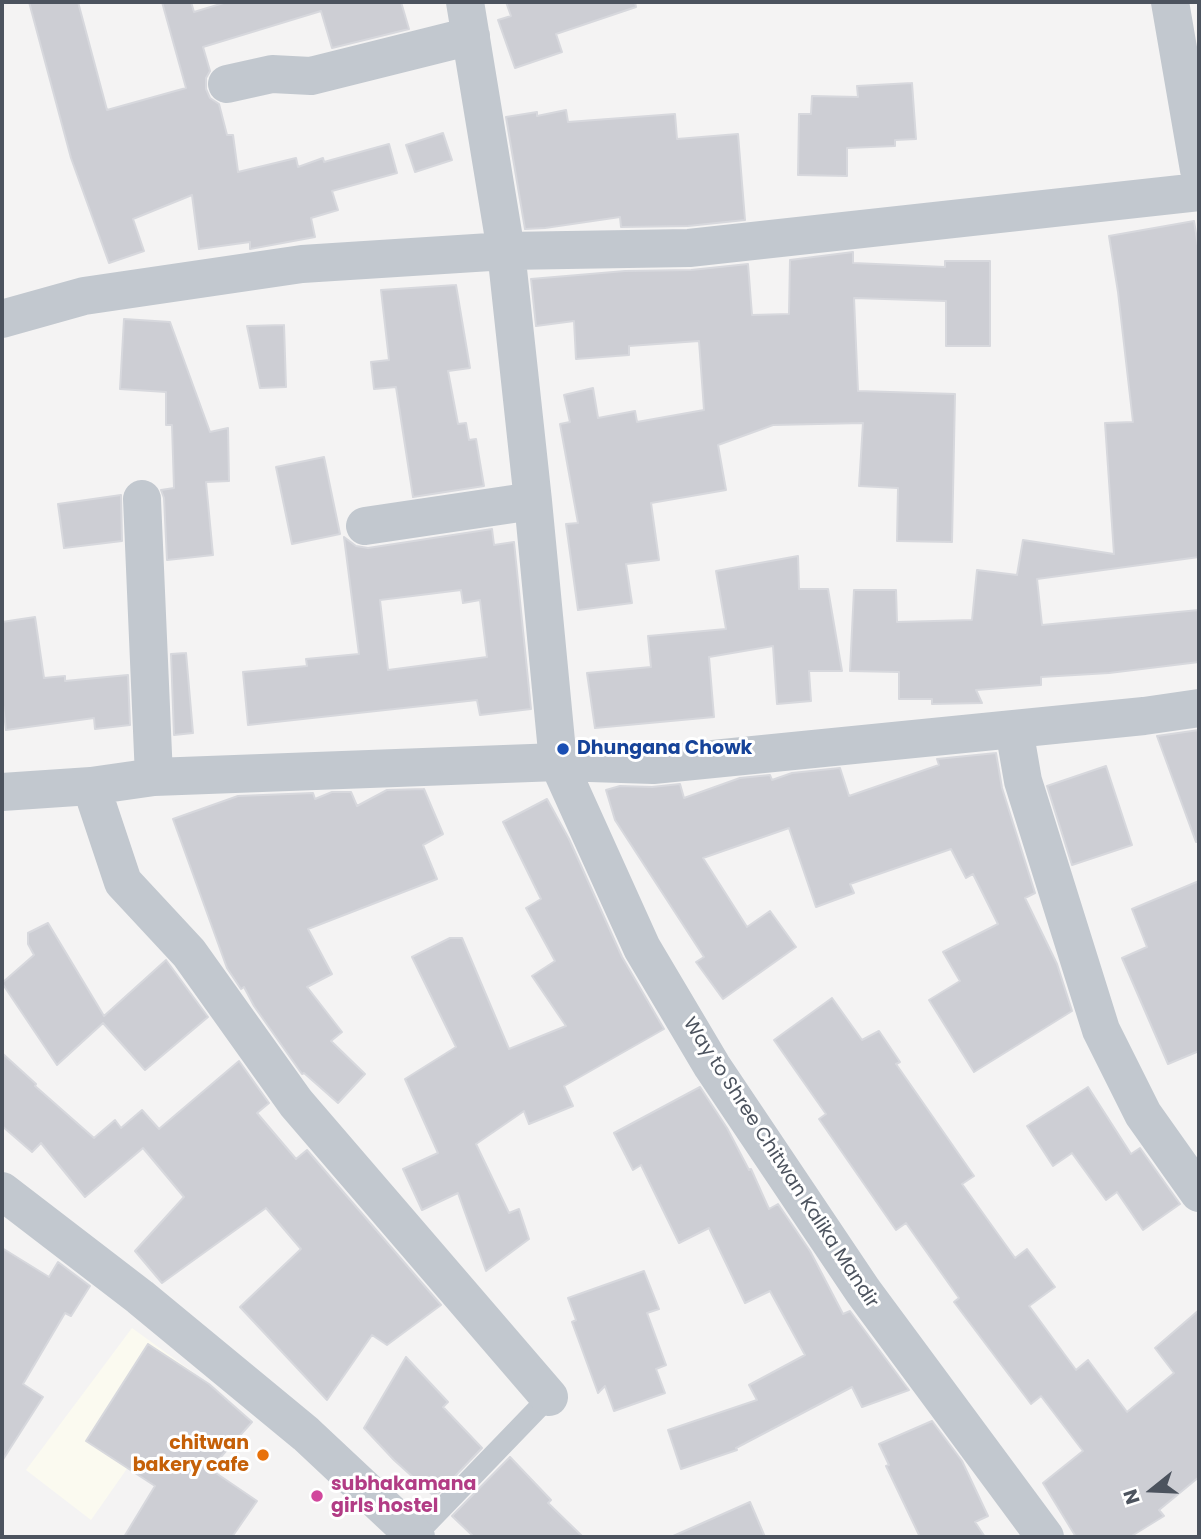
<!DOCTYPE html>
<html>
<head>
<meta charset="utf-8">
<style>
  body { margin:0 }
  #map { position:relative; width:1201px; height:1539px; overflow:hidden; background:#f4f3f3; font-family:Poppins,sans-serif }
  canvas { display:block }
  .frame { position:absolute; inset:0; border:4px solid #4c535e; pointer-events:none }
  .north { position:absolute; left:1117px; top:1455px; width:70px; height:70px; -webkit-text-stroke:5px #fff; paint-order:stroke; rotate:252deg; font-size:19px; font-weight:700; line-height:28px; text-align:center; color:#4c535e }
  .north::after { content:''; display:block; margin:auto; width:24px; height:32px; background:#4c535e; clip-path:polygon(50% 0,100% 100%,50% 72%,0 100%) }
</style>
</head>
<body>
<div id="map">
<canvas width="1201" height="1539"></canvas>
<div class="frame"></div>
<div class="north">N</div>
</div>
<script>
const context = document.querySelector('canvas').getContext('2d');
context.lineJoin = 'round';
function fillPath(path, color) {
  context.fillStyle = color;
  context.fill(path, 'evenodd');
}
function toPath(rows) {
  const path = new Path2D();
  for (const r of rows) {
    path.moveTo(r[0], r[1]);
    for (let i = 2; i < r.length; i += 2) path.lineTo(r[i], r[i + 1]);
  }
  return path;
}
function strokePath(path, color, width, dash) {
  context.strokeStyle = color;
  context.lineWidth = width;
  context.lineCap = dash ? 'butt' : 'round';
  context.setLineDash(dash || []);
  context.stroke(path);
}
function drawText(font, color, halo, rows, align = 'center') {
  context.font = font + ' Poppins,sans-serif';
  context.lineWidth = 6;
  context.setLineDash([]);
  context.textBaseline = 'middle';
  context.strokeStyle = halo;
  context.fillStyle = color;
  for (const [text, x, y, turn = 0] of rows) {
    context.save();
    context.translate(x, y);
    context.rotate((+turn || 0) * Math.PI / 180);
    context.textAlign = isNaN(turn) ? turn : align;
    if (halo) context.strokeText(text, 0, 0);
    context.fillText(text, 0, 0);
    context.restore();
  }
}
const commercial = toPath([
  [132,1328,194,1373,91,1520,26,1470]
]);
const building = toPath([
  [29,2,78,2,107,110,186,88,162,2,191,2,194,12,227,2,401,2,409,29,332,48,321,11,203,47,210,71,206,78,206,89,210,98,219,104,227,135,233,135,238,172,296,158,298,167,323,158,324,162,389,144,397,173,332,191,338,210,311,218,315,237,250,249,250,242,199,249,192,195,133,219,144,251,109,263,71,158,29,2],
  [506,2,635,2,636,7,556,34,562,52,515,68,498,20,511,16,506,2],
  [912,83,916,139,895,140,895,146,847,148,847,176,798,175,799,114,811,114,812,96,858,97,857,86,912,83],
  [566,110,568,122,675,114,677,139,738,134,745,220,688,226,621,227,620,217,545,228,525,229,506,117,537,112,537,116,566,110],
  [443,133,452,160,415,172,406,145,443,133],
  [1194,221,1199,252,1199,557,1037,579,1042,625,1199,610,1199,662,1109,673,1041,677,1041,685,976,690,982,703,932,704,932,699,899,699,899,672,850,671,854,590,896,590,897,622,972,620,977,570,1017,575,1023,540,1114,554,1105,423,1133,422,1118,292,1109,236,1194,221],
  [853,252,853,263,945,267,945,261,990,261,990,346,946,346,946,301,854,298,858,391,955,394,952,542,897,541,898,488,859,486,863,423,773,425,718,445,726,490,651,503,659,560,626,564,632,603,578,610,566,524,578,523,560,424,570,422,564,395,593,388,598,418,635,411,637,422,704,410,699,341,629,346,629,355,576,359,574,321,536,326,531,279,625,271,691,270,748,264,752,315,789,314,790,260,853,252],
  [456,285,470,368,448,371,458,424,466,423,469,440,476,439,484,486,413,497,396,387,374,389,371,362,389,360,381,290,456,285],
  [124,319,170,322,210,432,228,428,229,481,206,482,213,555,167,560,164,498,161,490,174,488,172,425,166,425,166,392,120,389,124,319],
  [284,325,286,387,260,388,247,326,284,325],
  [324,457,340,534,292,544,276,467,324,457],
  [121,495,122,541,64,548,58,504,121,495],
  [492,529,494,545,514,542,531,709,480,715,477,700,248,725,243,672,307,666,306,659,359,654,344,537,356,546,368,548,492,529],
  [461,590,463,603,480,600,487,657,388,670,380,600,461,590],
  [798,556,799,589,828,589,842,671,809,671,811,701,777,704,773,646,709,657,714,717,595,728,587,673,651,667,648,636,726,629,716,571,798,556],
  [35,617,44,678,65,676,65,681,128,675,130,725,95,729,94,718,6,730,2,697,2,622,35,617],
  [186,653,193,733,174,735,171,654,186,653],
  [1199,730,1199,841,1196,842,1157,736,1199,730],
  [996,753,1002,788,1035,893,1025,898,1057,964,1072,1011,974,1072,929,1000,960,981,943,952,998,924,973,874,966,878,951,849,850,884,854,893,816,907,789,828,703,858,747,927,770,911,796,947,723,999,696,962,704,957,615,820,606,790,620,786,652,787,680,784,684,798,740,778,770,775,772,780,792,773,840,768,849,796,939,765,937,759,996,753],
  [1106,766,1132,845,1072,865,1047,786,1106,766],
  [424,789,443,834,423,845,437,879,308,929,332,974,307,987,342,1032,331,1041,365,1074,338,1103,304,1073,302,1074,254,1006,244,987,241,989,227,968,173,819,238,796,313,793,315,799,332,792,351,792,357,806,387,790,424,789],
  [547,799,569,839,622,957,664,1029,564,1086,573,1106,529,1124,524,1111,476,1144,509,1213,519,1209,529,1239,486,1271,458,1193,422,1210,403,1169,438,1153,405,1079,456,1047,412,957,450,938,462,938,509,1049,566,1026,532,976,555,961,526,908,541,899,503,822,547,799],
  [1199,881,1199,1051,1168,1064,1122,958,1147,947,1132,909,1199,881],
  [48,923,104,1016,166,960,208,1017,145,1070,103,1023,57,1065,2,983,34,955,28,944,28,933,48,923],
  [832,998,862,1040,879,1031,900,1062,896,1064,974,1176,962,1184,1015,1258,1027,1249,1055,1287,1029,1306,1076,1370,1088,1360,1127,1412,1174,1373,1155,1348,1199,1310,1199,1477,1159,1510,1164,1516,1130,1537,1076,1537,1043,1483,1083,1451,1041,1396,1031,1404,954,1302,959,1298,906,1223,896,1230,819,1119,826,1114,774,1040,832,998],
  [2,1053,36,1084,35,1086,94,1138,115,1120,121,1128,142,1110,159,1129,239,1061,269,1103,257,1113,296,1159,307,1150,441,1305,387,1345,372,1335,327,1400,240,1307,301,1249,266,1208,162,1283,135,1251,184,1197,143,1148,85,1197,41,1143,32,1152,2,1126,2,1053],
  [700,1087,727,1128,749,1170,751,1169,769,1209,778,1204,810,1251,843,1314,850,1311,909,1390,862,1407,852,1387,736,1448,737,1450,681,1469,668,1430,757,1400,749,1385,805,1355,770,1291,745,1303,709,1228,679,1243,641,1165,633,1170,614,1133,700,1087],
  [1088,1087,1131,1154,1140,1148,1180,1204,1143,1230,1117,1192,1106,1200,1072,1153,1053,1166,1027,1126,1088,1087],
  [2,1248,49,1277,58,1262,90,1286,71,1316,65,1313,23,1384,43,1397,2,1461,2,1248],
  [644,1271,659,1309,647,1313,666,1365,656,1369,665,1393,614,1411,605,1386,598,1393,572,1322,576,1320,568,1298,644,1271],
  [148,1344,209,1384,252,1422,210,1469,257,1501,232,1537,124,1537,155,1486,86,1441,148,1344],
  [406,1357,448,1402,443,1407,482,1448,435,1497,394,1460,364,1428,406,1357],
  [932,1421,962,1461,988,1516,975,1522,985,1537,920,1537,886,1466,889,1465,879,1444,932,1421],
  [510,1457,551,1500,548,1503,583,1537,474,1537,452,1516,510,1457],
  [750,1502,765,1537,671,1537,750,1502]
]);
const service = toPath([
  [415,1536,549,1397]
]);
const minor = toPath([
  [465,2,506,251,533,501,558,762,642,948,712,1066,863,1291,1045,1537],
  [1170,2,1199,170],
  [227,84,272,74,311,76,471,36],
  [2,319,84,296,302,264,506,251,689,248,1199,192],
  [142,499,154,777],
  [365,526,533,501],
  [1014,729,1023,781,1101,1030,1143,1114,1199,1193],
  [91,786,123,882,189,953,296,1103,549,1397],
  [2,792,91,786,154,777,558,762,653,765,1144,716,1199,708]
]);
const tertiary = toPath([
  [2,1191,140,1297,306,1434,416,1537]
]);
const markers = [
  [563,749,7,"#1a4fb4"],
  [263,1455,7,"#e8710a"],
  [317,1496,7,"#d1479c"]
];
const transitNames = [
  ["Dhungana Chowk",577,749]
];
const streetNames = [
  ["Way to Shree Chitwan Kalika Mandir",780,1163,57]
];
const foodNames = [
  ["chitwan",249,1444],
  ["bakery cafe",249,1466]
];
const hotelNames = [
  ["subhakamana",331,1485],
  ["girls hostel",331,1507]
];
fillPath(commercial, '#fbfaf0');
fillPath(building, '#cdced4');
strokePath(building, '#d7d8dd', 2);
strokePath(service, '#c2c8cf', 21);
strokePath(minor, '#c2c8cf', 38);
strokePath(tertiary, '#c2c8cf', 38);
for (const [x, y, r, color] of markers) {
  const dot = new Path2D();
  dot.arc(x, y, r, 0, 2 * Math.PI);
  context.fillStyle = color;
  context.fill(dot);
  strokePath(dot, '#fff', 2.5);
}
drawText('bold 19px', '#164399', '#fff', transitNames, 'left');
drawText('19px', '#4c535e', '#fff', streetNames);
drawText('bold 19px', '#c56008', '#fff', foodNames, 'right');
drawText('bold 19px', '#b23c85', '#fff', hotelNames, 'left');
</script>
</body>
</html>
